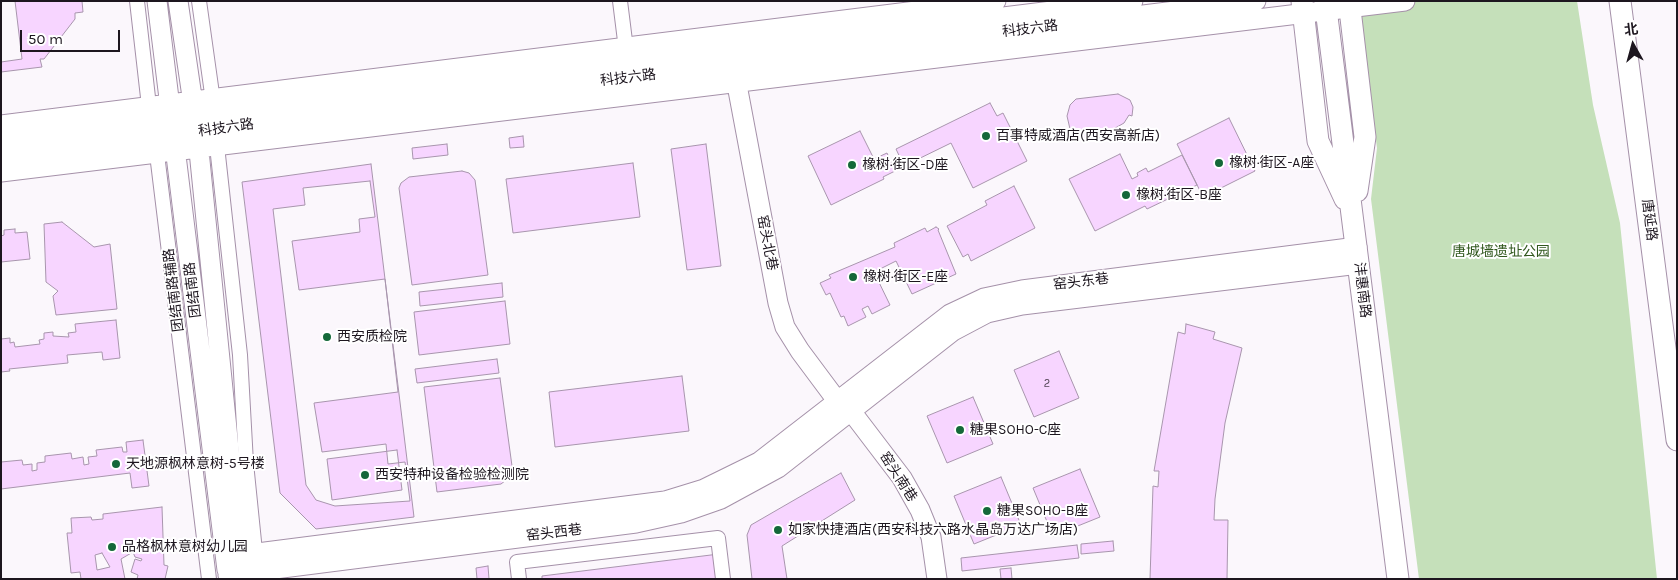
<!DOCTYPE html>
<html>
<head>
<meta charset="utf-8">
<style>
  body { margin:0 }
  #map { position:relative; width:1678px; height:580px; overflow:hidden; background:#fbf7fc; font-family:Karla,"Noto Sans SC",sans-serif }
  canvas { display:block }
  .frame { position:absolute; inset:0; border:2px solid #1d161f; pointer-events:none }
  .north { position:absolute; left:1608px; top:20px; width:50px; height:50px; -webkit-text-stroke:4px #fff; paint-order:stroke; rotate:353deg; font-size:14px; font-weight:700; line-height:20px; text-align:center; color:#1d161f }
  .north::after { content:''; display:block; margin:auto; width:18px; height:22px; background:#1d161f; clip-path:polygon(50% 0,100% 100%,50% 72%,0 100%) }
  .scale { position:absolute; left:20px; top:30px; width:100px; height:22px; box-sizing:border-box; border:2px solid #1d161f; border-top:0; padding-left:6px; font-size:15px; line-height:18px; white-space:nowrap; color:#1d161f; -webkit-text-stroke:4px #fff; paint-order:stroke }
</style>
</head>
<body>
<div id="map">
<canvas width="1678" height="580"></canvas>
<div class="frame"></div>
<div class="north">北</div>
<div class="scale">50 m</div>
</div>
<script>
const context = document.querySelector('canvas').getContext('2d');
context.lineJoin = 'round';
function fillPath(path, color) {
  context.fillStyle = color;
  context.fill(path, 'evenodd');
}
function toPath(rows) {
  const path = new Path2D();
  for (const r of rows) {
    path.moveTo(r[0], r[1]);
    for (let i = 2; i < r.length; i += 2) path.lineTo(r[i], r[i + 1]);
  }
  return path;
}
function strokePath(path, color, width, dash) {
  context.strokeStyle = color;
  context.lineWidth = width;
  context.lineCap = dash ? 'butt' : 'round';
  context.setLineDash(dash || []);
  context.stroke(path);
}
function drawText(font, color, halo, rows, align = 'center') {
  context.font = font + ' Karla,"Noto Sans SC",sans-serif';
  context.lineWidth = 4;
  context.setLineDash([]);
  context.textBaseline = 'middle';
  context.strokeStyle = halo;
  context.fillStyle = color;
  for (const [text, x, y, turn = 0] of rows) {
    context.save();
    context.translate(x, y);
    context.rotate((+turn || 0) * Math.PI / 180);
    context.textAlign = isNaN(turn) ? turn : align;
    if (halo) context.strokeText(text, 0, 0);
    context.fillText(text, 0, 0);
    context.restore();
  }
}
const green = toPath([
  [1358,1,1577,1,1593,105,1620,223,1657,579,1419,579,1371,199,1377,148]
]);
const building = toPath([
  [1,1,15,1,22,59,1,62,1,1],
  [1,1,82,1,83,12,75,13,75,19,44,59,40,59,42,67,1,72,1,1],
  [1118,94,1130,100,1133,107,1132,116,1129,115,1124,123,1110,131,1105,136,1087,142,1076,137,1070,129,1067,116,1070,105,1076,99,1118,94],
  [990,103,997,116,1003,113,1027,161,973,188,951,143,904,166,896,149,990,103],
  [1229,118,1255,171,1203,197,1177,144,1229,118],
  [860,131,874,159,887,153,895,171,883,177,884,179,831,205,808,156,860,131],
  [523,136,524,147,510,148,509,138,523,136],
  [447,144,448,155,413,159,412,148,447,144],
  [706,144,721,266,687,270,671,149,706,144],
  [1120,154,1132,179,1138,176,1137,173,1146,168,1148,172,1182,155,1197,185,1147,209,1145,206,1095,231,1069,179,1120,154],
  [633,163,640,217,513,233,506,179,633,163],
  [371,164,414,517,316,529,280,493,242,182,371,164],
  [462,171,469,173,475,180,488,275,412,285,399,188,401,183,409,177,462,171],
  [370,181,375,217,359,219,360,232,292,241,299,290,385,279,398,392,314,403,322,452,386,444,388,464,405,462,410,501,335,506,316,500,306,485,273,209,305,205,303,188,370,181],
  [1014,186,1035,228,971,261,968,254,963,257,947,226,987,205,985,201,1014,186],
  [62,222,94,247,110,244,117,309,56,315,53,296,58,291,46,282,44,224,62,222],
  [936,227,939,229,938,230,956,274,912,294,896,261,874,272,890,305,872,314,868,306,862,309,866,317,848,326,844,316,841,317,830,293,826,295,820,283,831,278,829,275,895,247,894,243,925,228,927,232,936,227],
  [15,229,15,233,27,232,30,259,1,262,1,236,4,235,4,230,15,229],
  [502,283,503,297,420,306,419,292,502,283],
  [505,301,510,344,419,355,414,312,505,301],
  [116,320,120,358,103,360,102,352,67,355,68,363,9,369,10,371,1,372,1,339,10,338,10,343,14,342,15,347,40,344,39,340,44,339,44,333,53,332,53,336,69,337,68,333,76,332,75,324,116,320],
  [1186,324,1215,332,1213,339,1242,348,1225,423,1215,499,1214,520,1228,520,1227,579,1150,579,1153,486,1158,487,1159,471,1154,471,1178,332,1185,334,1186,324],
  [1059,351,1079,398,1034,417,1014,370,1059,351],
  [497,359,499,373,417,383,415,369,497,359],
  [682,376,689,431,555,447,549,392,682,376],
  [500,378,512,466,510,477,501,484,437,492,424,387,500,378],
  [973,397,993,444,947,463,927,416,973,397],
  [143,440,149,486,132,488,130,473,1,489,1,462,22,460,23,465,32,464,32,471,37,470,37,463,45,462,45,456,71,453,72,459,83,457,84,465,89,464,88,457,97,456,96,450,122,447,123,452,127,452,126,442,143,440],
  [397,450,402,490,332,500,327,459,397,450],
  [1080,469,1100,517,1053,536,1033,488,1080,469],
  [841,473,855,500,782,546,787,579,752,579,747,535,751,525,841,473],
  [1001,477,1021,525,974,544,954,496,1001,477],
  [162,507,164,565,168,566,165,579,137,579,138,575,131,572,135,559,141,561,142,559,135,557,133,552,121,559,125,579,81,579,80,572,71,573,67,533,72,533,71,518,91,517,92,520,103,519,103,514,162,507],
  [102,553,110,567,97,570,95,555,102,553],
  [1113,541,1114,551,1081,554,1081,544,1113,541],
  [1077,545,1079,558,962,571,961,558,1077,545],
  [719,554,723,579,542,579,542,576,719,554],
  [488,566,489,579,477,579,476,568,488,566],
  [1011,568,1012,579,1001,579,1000,569,1011,568]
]);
const street = toPath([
  [137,1,150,115],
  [199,1,214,108],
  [620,1,627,57],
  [216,137,240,355,246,463,256,561],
  [156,146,209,579],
  [519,579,517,562,718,538,723,579]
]);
const secondary = toPath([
  [157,1,227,570],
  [178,1,197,131,241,568],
  [734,69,778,303,785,327,800,351,838,402,851,411,902,478,920,510,931,537,937,579],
  [1,125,996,1],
  [1,140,1133,1],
  [1,156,1256,1],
  [1,172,1405,1],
  [226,557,665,501,704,489,759,462,950,314,984,298,1022,290,1357,247],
  [228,575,636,523,681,513,721,499,778,468,953,331,987,313,1022,305,1359,264]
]);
const primary = toPath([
  [1302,1,1318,141,1345,199],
  [1325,1,1398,579],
  [1349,1,1365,137,1357,191],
  [1620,1,1677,440]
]);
const markers = [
  [986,136,5,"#146839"],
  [1219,163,5,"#146839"],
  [852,165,5,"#146839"],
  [1126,195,5,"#146839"],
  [853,277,5,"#146839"],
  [327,337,5,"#146839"],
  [960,430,5,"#146839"],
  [116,464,5,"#146839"],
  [365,475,5,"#146839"],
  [987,511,5,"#146839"],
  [778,530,5,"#146839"],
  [112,547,5,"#146839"]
];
const numberNames = [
  ["2",1047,384]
];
const streetNames = [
  ["科技六路",1030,29,-7],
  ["科技六路",628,78,-7],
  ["科技六路",226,128,-8],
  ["唐延路",1649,220,83],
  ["窑头北巷",767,243,79],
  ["窑头东巷",1081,282,-7],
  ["团结南路辅路",174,290,-97],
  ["团结南路",193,290,-97],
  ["沣惠南路",1362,290,83],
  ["窑头南巷",898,477,57],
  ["窑头西巷",554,533,-7]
];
const poiNames = [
  ["百事特威酒店(西安高新店)",996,136],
  ["橡树·街区-A座",1229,163],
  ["橡树·街区-D座",862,165],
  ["橡树·街区-B座",1136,195],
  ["橡树·街区-E座",863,277],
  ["西安质检院",337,337],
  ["糖果SOHO-C座",970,430],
  ["天地源枫林意树-5号楼",126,464],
  ["西安特种设备检验检测院",375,475],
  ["糖果SOHO-B座",997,511],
  ["如家快捷酒店(西安科技六路水晶岛万达广场店)",788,530],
  ["品格枫林意树幼儿园",122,547]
];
const parkNames = [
  ["唐城墙遗址公园",1501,252]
];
fillPath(green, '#c5e0ba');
fillPath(building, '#f7d5ff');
strokePath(building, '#a895ad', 1);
strokePath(street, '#a591a9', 16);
strokePath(secondary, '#a591a9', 21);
strokePath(primary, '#a591a9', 23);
strokePath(street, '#fff', 14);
strokePath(secondary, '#fff', 19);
strokePath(primary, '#fff', 21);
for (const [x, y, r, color] of markers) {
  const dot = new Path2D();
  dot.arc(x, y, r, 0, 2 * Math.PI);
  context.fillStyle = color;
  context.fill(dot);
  strokePath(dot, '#fff', 2);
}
drawText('11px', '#544657', null, numberNames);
drawText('14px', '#1d161f', '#fff', streetNames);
drawText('14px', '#1d161f', '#fff', poiNames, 'left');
drawText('14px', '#31581e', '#fff', parkNames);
</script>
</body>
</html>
